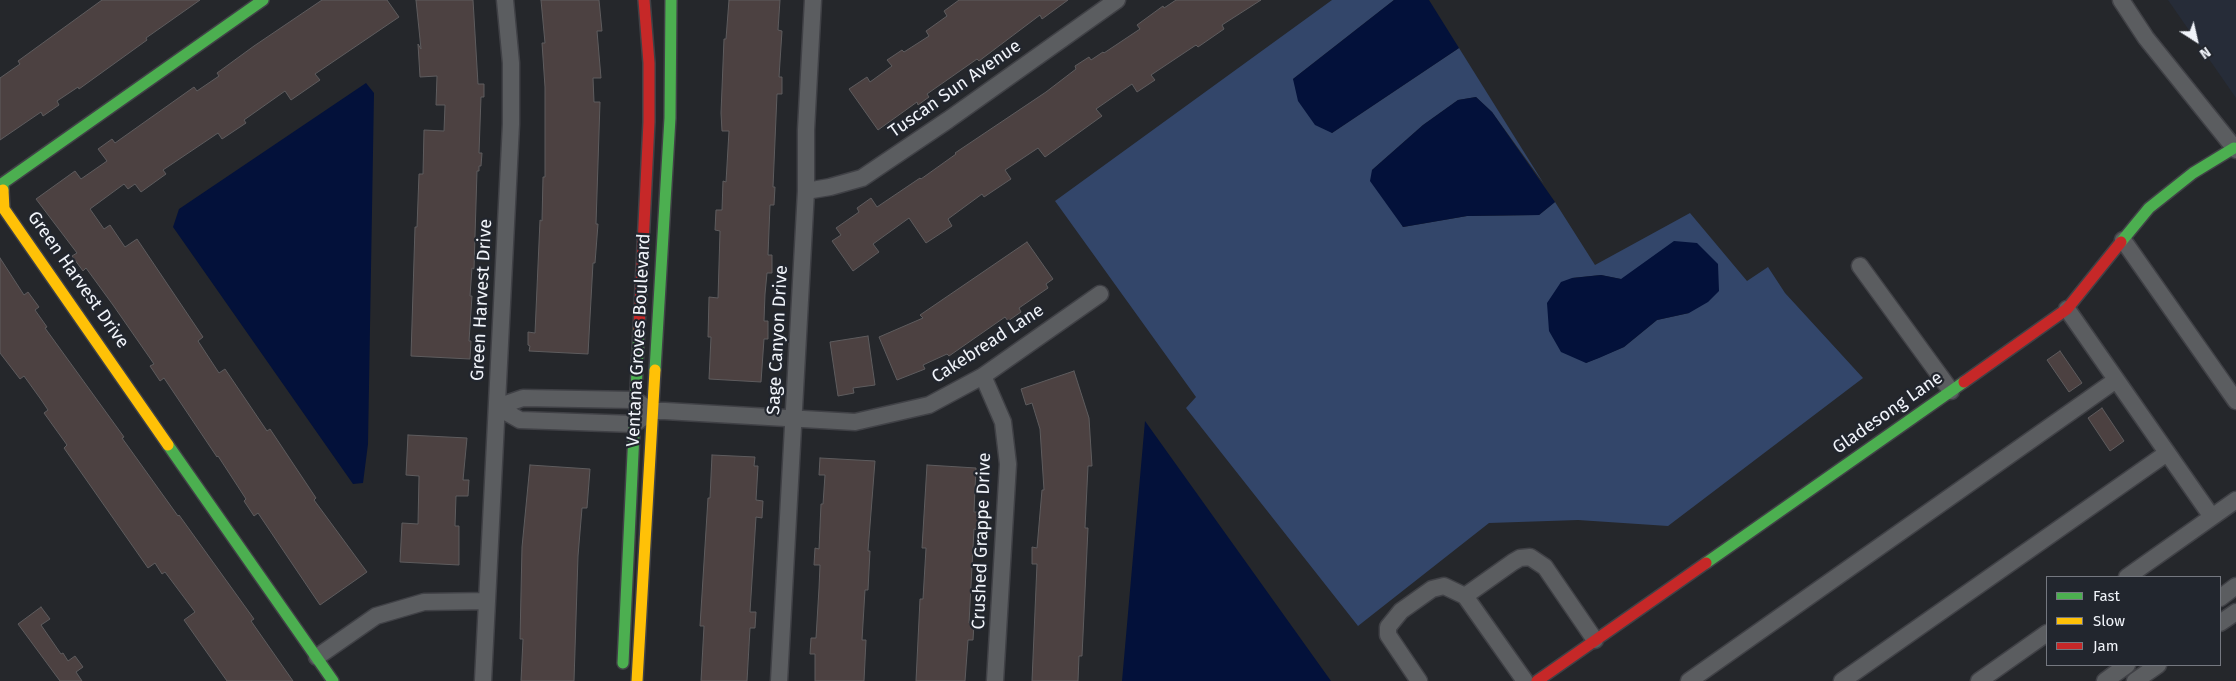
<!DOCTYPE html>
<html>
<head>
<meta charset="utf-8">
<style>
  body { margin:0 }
  #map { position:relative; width:2236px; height:681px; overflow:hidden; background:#25272b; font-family:"Fira Sans",sans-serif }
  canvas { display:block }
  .legend { position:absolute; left:2046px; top:576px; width:175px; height:90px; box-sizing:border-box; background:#22262e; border:1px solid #757880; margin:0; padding:6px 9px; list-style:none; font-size:15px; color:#f1f4fa }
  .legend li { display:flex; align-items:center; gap:10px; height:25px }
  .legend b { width:25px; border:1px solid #757880 }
  .north { position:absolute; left:2171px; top:15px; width:50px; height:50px; -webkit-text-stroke:4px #22262e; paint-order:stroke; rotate:145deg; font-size:14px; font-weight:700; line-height:20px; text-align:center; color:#f1f4fa }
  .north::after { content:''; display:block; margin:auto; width:18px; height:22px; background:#f1f4fa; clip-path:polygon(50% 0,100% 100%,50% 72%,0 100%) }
</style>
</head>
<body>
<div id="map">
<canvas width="2236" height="681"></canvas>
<ul class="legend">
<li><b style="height:6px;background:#4caf50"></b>Fast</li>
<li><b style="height:6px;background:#ffc107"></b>Slow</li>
<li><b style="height:6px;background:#c62828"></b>Jam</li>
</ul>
<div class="north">N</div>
</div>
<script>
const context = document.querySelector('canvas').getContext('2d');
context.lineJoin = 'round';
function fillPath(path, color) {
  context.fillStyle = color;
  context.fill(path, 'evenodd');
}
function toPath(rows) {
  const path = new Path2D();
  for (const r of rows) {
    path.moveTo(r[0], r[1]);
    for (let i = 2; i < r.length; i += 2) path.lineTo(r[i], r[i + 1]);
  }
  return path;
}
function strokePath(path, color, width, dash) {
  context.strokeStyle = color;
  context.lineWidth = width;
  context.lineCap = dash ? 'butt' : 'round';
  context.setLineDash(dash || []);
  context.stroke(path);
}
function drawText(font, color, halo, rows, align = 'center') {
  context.font = font + ' "Fira Sans",sans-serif';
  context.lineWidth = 4.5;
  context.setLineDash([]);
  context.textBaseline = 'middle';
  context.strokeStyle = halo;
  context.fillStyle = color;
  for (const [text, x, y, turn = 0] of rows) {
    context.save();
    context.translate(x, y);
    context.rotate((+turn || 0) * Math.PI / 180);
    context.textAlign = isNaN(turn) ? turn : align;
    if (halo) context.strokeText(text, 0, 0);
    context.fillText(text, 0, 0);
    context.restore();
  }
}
const built = toPath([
  [2168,0,2236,0,2236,98]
]);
const green = toPath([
  [1332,0,1394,0,1293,79,1332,133,1459,48,1544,184,1492,112,1476,97,1458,100,1423,125,1372,170,1403,227,1467,216,1539,215,1555,202,1595,265,1690,213,1747,281,1768,267,1785,293,1863,378,1668,526,1578,520,1489,523,1358,626,1186,408,1196,397,1055,201],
  [1601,275,1621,279,1689,313,1657,320,1624,347,1586,363,1572,278]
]);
const water = toPath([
  [1394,0,1429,0,1459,48,1332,133,1315,125,1298,101,1293,79],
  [366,83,374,93,368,444,363,483,353,484,173,227,179,209],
  [1476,97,1492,112,1555,202,1539,215,1467,216,1403,227,1370,181,1372,170,1423,125,1458,100],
  [1674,241,1697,243,1718,264,1719,291,1708,302,1689,313,1657,320,1624,347,1599,358,1586,363,1561,352,1549,331,1547,303,1561,282,1572,278,1601,275,1621,279],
  [1145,421,1331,681,1122,681]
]);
const building = toPath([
  [102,0,200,0,146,38,147,40,79,89,78,87,57,101,59,105,43,116,41,112,0,140,0,78,20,64,18,61,102,0],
  [322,0,387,0,399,17,315,74,320,80,291,100,285,91,244,120,246,123,222,139,218,133,163,170,166,174,141,192,135,184,128,189,124,184,90,209,104,229,110,225,125,247,137,239,203,337,198,341,219,373,225,369,267,431,270,429,316,498,314,500,367,572,320,605,258,513,254,516,244,501,246,499,218,456,217,457,164,378,160,381,150,366,154,364,113,305,86,268,83,271,72,256,77,253,36,199,75,171,81,179,107,161,98,149,112,139,115,143,194,87,197,91,219,76,217,73,254,46,322,0],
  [416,0,473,0,478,84,484,84,484,97,481,97,479,153,482,153,481,166,479,166,479,171,477,171,474,269,472,268,470,296,472,296,469,341,471,341,470,359,411,356,415,227,417,227,419,174,423,174,424,130,444,131,445,105,436,105,437,76,420,77,418,44,421,49,416,0],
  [541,0,599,0,602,31,597,31,601,78,593,78,594,102,600,102,596,224,598,224,595,263,593,263,588,354,529,351,530,346,528,345,528,332,535,333,540,220,542,221,543,177,545,177,545,87,542,43,545,43,541,0],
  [729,0,780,0,778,30,782,31,779,77,782,77,782,94,777,94,773,187,775,187,774,205,770,205,768,255,772,255,772,273,767,273,765,294,764,321,768,321,768,339,764,339,761,382,709,379,711,337,708,337,709,297,718,298,720,231,715,230,716,210,722,210,723,181,726,182,729,131,722,131,721,113,724,39,726,39,729,0],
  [959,0,1068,0,1042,19,1040,15,979,61,977,59,927,94,929,97,918,105,917,102,878,130,849,89,867,77,870,82,892,66,887,60,902,50,904,52,929,36,926,31,947,16,944,11,959,0],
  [1176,0,1261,0,1222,25,1224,29,1198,47,1196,45,1151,75,1155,80,1137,92,1132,84,1096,109,1102,116,1045,157,1038,148,1005,170,1011,179,984,197,982,194,948,219,952,226,926,243,909,218,873,244,879,252,853,271,832,241,841,235,836,228,859,212,857,208,871,198,877,207,920,178,921,179,956,154,955,153,1046,92,1076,69,1075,66,1089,57,1091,60,1103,52,1104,53,1140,29,1137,25,1163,6,1164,8,1176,0],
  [1027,242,1053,279,1046,284,1048,288,1019,308,1021,312,1008,321,1005,317,949,356,947,354,923,365,925,369,897,380,879,337,923,318,920,315,1027,242],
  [0,258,24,295,28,292,39,307,35,310,47,327,45,328,124,437,122,438,178,516,179,515,254,619,251,621,293,681,227,681,184,620,195,612,165,572,162,574,155,563,148,568,64,448,67,445,44,413,48,410,42,401,24,376,20,379,0,353,0,258],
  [868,336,875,385,853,388,854,393,838,396,830,342,868,336],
  [2060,351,2082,383,2069,392,2047,360,2060,351],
  [1074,371,1089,418,1092,466,1088,466,1085,528,1088,528,1082,656,1079,656,1078,681,1032,681,1037,564,1032,564,1032,547,1037,548,1042,490,1044,490,1040,429,1032,403,1026,405,1021,389,1074,371],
  [2102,408,2124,441,2110,451,2088,418,2102,408],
  [408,435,467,438,463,480,469,480,468,496,456,496,455,526,459,526,459,565,400,562,402,523,418,524,419,476,406,475,408,435],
  [712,455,755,457,754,466,758,466,756,500,763,501,762,518,756,517,750,612,756,612,755,628,750,628,747,681,701,681,704,626,700,626,708,498,710,498,712,455],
  [820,458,875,461,868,551,870,551,868,590,865,590,862,640,866,640,864,681,815,681,815,654,810,654,811,638,816,638,819,588,820,565,814,565,815,548,819,549,821,504,823,504,825,475,819,475,820,458],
  [530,465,590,469,587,508,582,508,578,556,574,681,521,681,523,639,520,639,522,547,530,465],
  [927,465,976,468,974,512,979,512,979,530,974,529,969,623,974,624,973,640,968,640,965,681,916,681,920,599,923,599,926,548,922,548,927,465],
  [41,607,50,619,41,625,61,654,63,653,68,661,75,656,83,667,76,672,82,681,60,681,18,624,41,607]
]);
const street = toPath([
  [2121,0,2146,38,2236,150],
  [806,191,830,187,862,178,948,120,1117,0],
  [2123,240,2236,401],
  [1860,266,1951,391],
  [2067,309,2212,517],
  [983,376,1003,422,1008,464,995,681],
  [497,407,520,420,634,424,652,411,665,411,855,422,929,405,983,376,1100,294],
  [497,407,523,398,635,400,644,406],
  [2127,577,2236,500],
  [1465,596,1513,562,1520,558,1530,557,1545,567,1595,640],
  [2220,598,2236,586],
  [2220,623,2236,612],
  [317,657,376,616,424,602,487,601],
  [483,681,511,124,511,63,505,0],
  [779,681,806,191,806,130,813,0],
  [1419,681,1388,635,1388,627,1401,611,1432,589,1444,586,1465,596,1525,681],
  [1689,681,2116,380],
  [1842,681,2167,453],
  [1979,681,2047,633],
  [2105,681,2127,665],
  [2135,681,2158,665]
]);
const fast = toPath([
  [3,190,3,183,263,0],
  [2121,242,2149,208,2193,173,2234,148],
  [655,370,670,118,671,0],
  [168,445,333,681],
  [1706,563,1964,382],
  [623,663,639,328]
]);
const slow = toPath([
  [3,190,4,209,168,445],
  [637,681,655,370]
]);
const jam = toPath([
  [639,328,649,122,649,63,644,0],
  [1964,382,2067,309,2121,242],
  [1537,681,1706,563]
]);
const streetNames = [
  ["Tuscan Sun Avenue",955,89,-35],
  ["Green Harvest Drive",78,280,55],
  ["Green Harvest Drive",482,300,-87],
  ["Ventana Groves Boulevard",639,340,-87],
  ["Sage Canyon Drive",778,340,-87],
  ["Cakebread Lane",988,344,-33],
  ["Gladesong Lane",1888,413,-35],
  ["Crushed Grappe Drive",982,541,-88]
];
fillPath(built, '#262c38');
fillPath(green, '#33466a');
fillPath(water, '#03113a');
fillPath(building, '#4c4141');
strokePath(building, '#5e5c5e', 1);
strokePath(street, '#404146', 19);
strokePath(fast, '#404146', 14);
strokePath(slow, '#404146', 14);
strokePath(jam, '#404146', 14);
strokePath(street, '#5b5d60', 16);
strokePath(fast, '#4caf50', 11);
strokePath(slow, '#ffc107', 11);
strokePath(jam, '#c62828', 11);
drawText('18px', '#f1f4fa', '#22262e', streetNames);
</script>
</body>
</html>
